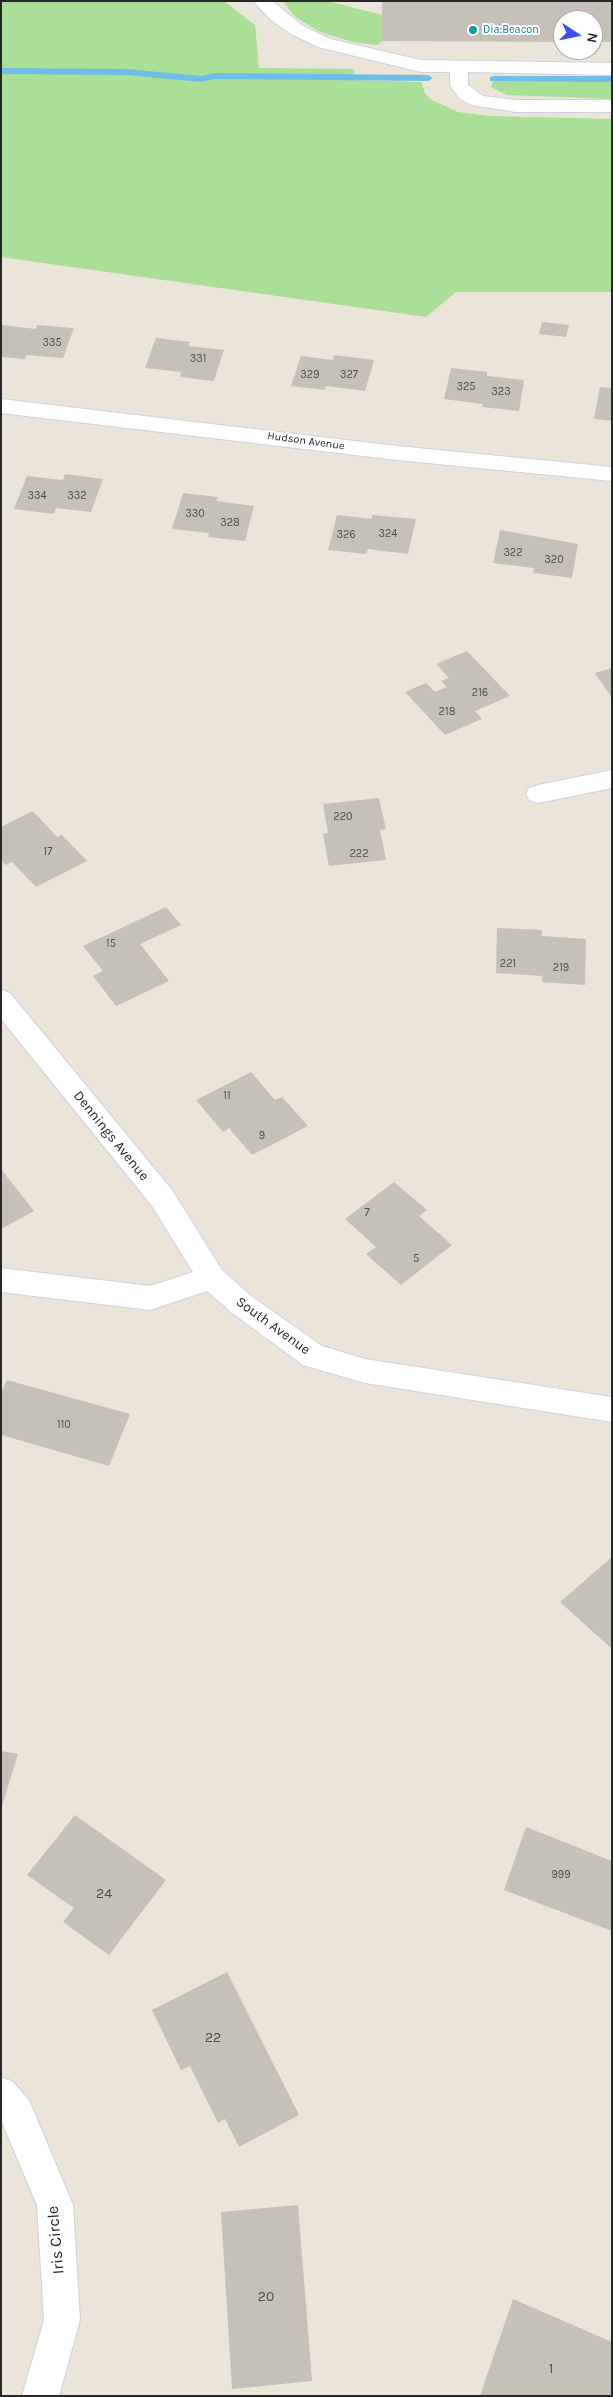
<!DOCTYPE html>
<html>
<head>
<meta charset="utf-8">
<style>
  body { margin:0 }
  #map { position:relative; width:613px; height:2397px; overflow:hidden; background:#eae4d9; font-family:Karla,sans-serif }
  canvas { display:block }
  .frame { position:absolute; inset:0; border:2px solid #272727; pointer-events:none }
  .north { position:absolute; left:553px; top:10px; width:50px; height:50px; box-sizing:border-box; background:#fff; border:1px solid #a9a9a9; border-radius:50%; rotate:101deg; font-size:14px; font-weight:700; line-height:20px; text-align:center; color:#272727 }
  .north::after { content:''; display:block; margin:auto; width:18px; height:22px; background:#3e50f2; clip-path:polygon(50% 0,100% 100%,50% 72%,0 100%) }
</style>
</head>
<body>
<div id="map">
<canvas width="613" height="2397"></canvas>
<div class="frame"></div>
<div class="north">N</div>
</div>
<script>
const context = document.querySelector('canvas').getContext('2d');
context.lineJoin = 'round';
function fillPath(path, color) {
  context.fillStyle = color;
  context.fill(path, 'evenodd');
}
function toPath(rows) {
  const path = new Path2D();
  for (const r of rows) {
    path.moveTo(r[0], r[1]);
    for (let i = 2; i < r.length; i += 2) path.lineTo(r[i], r[i + 1]);
  }
  return path;
}
function strokePath(path, color, width, dash) {
  context.strokeStyle = color;
  context.lineWidth = width;
  context.lineCap = dash ? 'butt' : 'round';
  context.setLineDash(dash || []);
  context.stroke(path);
}
function drawText(font, color, halo, rows, align = 'center') {
  context.font = font + ' Karla,sans-serif';
  context.lineWidth = 4;
  context.setLineDash([]);
  context.textBaseline = 'middle';
  context.strokeStyle = halo;
  context.fillStyle = color;
  for (const [text, x, y, turn = 0] of rows) {
    context.save();
    context.translate(x, y);
    context.rotate((+turn || 0) * Math.PI / 180);
    context.textAlign = isNaN(turn) ? turn : align;
    if (halo) context.strokeText(text, 0, 0);
    context.fillText(text, 0, 0);
    context.restore();
  }
}
const green = toPath([
  [1,1,224,1,255,25,259,68,354,69,355,80,421,82,425,93,430,99,458,112,490,116,612,119,612,292,456,292,426,317,1,257],
  [283,1,327,1,382,15,382,41,377,45,353,42,320,32,294,16],
  [505,76,612,76,612,99,507,95,491,87,494,79]
]);
const stream = toPath([
  [1,68,126,69,201,76,215,73,428,75,433,78,428,81,215,79,201,82,126,75,1,74,1,68],
  [494,76,612,76,612,82,490,81,490,77,494,76]
]);
const building = toPath([
  [382,1,612,1,612,42,593,42,593,20,563,20,563,42,382,41],
  [542,322,569,325,566,337,539,334],
  [2,325,36,329,37,325,74,328,63,358,27,355,25,359,1,357],
  [156,338,190,342,188,346,224,350,214,381,180,377,181,372,145,368],
  [334,355,374,360,365,391,326,386,325,390,291,386,301,356,333,360],
  [451,368,487,372,487,376,524,380,519,411,482,407,483,404,444,399],
  [600,387,612,388,612,421,594,419],
  [65,474,103,479,91,512,56,508,54,514,14,509,27,476,63,480],
  [183,493,218,497,216,501,254,506,245,541,208,537,209,533,172,529],
  [337,515,372,519,372,515,416,519,408,554,368,549,366,554,328,550],
  [500,530,578,544,572,578,533,573,534,568,493,563],
  [467,651,510,696,475,711,482,719,445,735,405,692,426,683,435,692,447,687,441,681,449,678,436,664],
  [612,668,612,698,595,673],
  [379,798,386,829,380,830,386,860,329,866,323,834,328,833,323,804],
  [33,811,57,837,62,835,87,861,36,887,12,862,6,865,1,860,1,827],
  [166,907,181,925,140,944,169,981,116,1006,93,976,103,971,83,946],
  [497,928,542,930,542,936,586,939,585,985,542,982,542,976,496,973],
  [251,1072,275,1100,282,1097,308,1126,252,1155,229,1128,223,1132,196,1100],
  [1,1169,34,1211,1,1229],
  [394,1182,427,1210,419,1216,452,1245,401,1285,366,1254,376,1247,345,1219],
  [7,1380,130,1414,109,1466,1,1435,1,1393],
  [612,1557,612,1649,560,1602],
  [1,1751,18,1754,2,1806,1,1806],
  [75,1815,166,1880,109,1955,63,1922,74,1908,27,1875],
  [526,1827,612,1861,612,1931,504,1890],
  [227,1972,299,2115,239,2147,225,2119,218,2123,190,2066,181,2070,152,2010],
  [298,2205,312,2381,232,2389,221,2212],
  [513,2299,612,2342,612,2396,480,2396]
]);
const minor = toPath([
  [253,1,272,1,303,26,330,39,421,60,612,63,612,75,468,72,468,85,483,96,516,100,612,100,612,112,516,112,471,105,459,98,450,85,450,72,421,72,318,47,291,34,271,20,253,1],
  [1,399,397,446,612,467,612,481,397,460,1,413,1,399],
  [612,770,612,788,538,803,529,800,526,794,529,788,538,785,612,770],
  [1,990,10,993,172,1190,222,1270,251,1296,322,1346,365,1359,612,1397,612,1422,365,1383,313,1368,303,1365,231,1312,207,1291,150,1310,1,1292,1,1268,150,1286,193,1272,152,1206,1,1019,1,990],
  [1,2077,13,2082,29,2100,73,2205,80,2320,59,2396,22,2396,44,2320,37,2205,1,2120,1,2077]
]);
const markers = [
  [473,30,5,"#0f9aa8"]
];
const farCulturenames = [
  ["Dia:Beacon",483,30]
];
const numberNames = [
  ["335",52,343],
  ["331",198,359],
  ["329",310,375],
  ["327",349,375],
  ["325",466,387],
  ["323",501,392],
  ["334",37,496],
  ["332",77,496],
  ["330",195,514],
  ["328",230,523],
  ["324",388,534],
  ["326",346,535],
  ["322",513,553],
  ["320",554,560],
  ["216",480,693],
  ["218",447,712],
  ["220",343,817],
  ["17",48,852],
  ["222",359,854],
  ["15",111,944],
  ["221",508,964],
  ["219",561,968],
  ["11",227,1096],
  ["9",262,1136],
  ["7",367,1213],
  ["5",416,1259],
  ["110",64,1425],
  ["999",561,1875]
];
const farStreetnames = [
  ["Hudson Avenue",306,441,8]
];
const streetNames = [
  ["Dennings Avenue",111,1136,51],
  ["South Avenue",273,1326,36]
];
const nearNumbernames = [
  ["24",104,1894],
  ["22",213,2038],
  ["20",266,2297],
  ["1",551,2369]
];
const nearStreetnames = [
  ["Iris Circle",56,2240,-95]
];
fillPath(green, '#a9df97');
fillPath(stream, '#6fbee9');
fillPath(building, '#c5c1b9');
strokePath(minor, '#cfd1e0', 2);
fillPath(minor, '#fff');
for (const [x, y, r, color] of markers) {
  const dot = new Path2D();
  dot.arc(x, y, r, 0, 2 * Math.PI);
  context.fillStyle = color;
  context.fill(dot);
  strokePath(dot, '#fff', 2);
}
drawText('11px', '#0d838f', '#fff', farCulturenames, 'left');
drawText('11px', '#4e4e4c', null, numberNames);
drawText('11px', '#272727', '#fff', farStreetnames);
drawText('14px', '#272727', '#fff', streetNames);
drawText('14px', '#4e4e4c', null, nearNumbernames);
drawText('16px', '#272727', '#fff', nearStreetnames);
</script>
</body>
</html>
